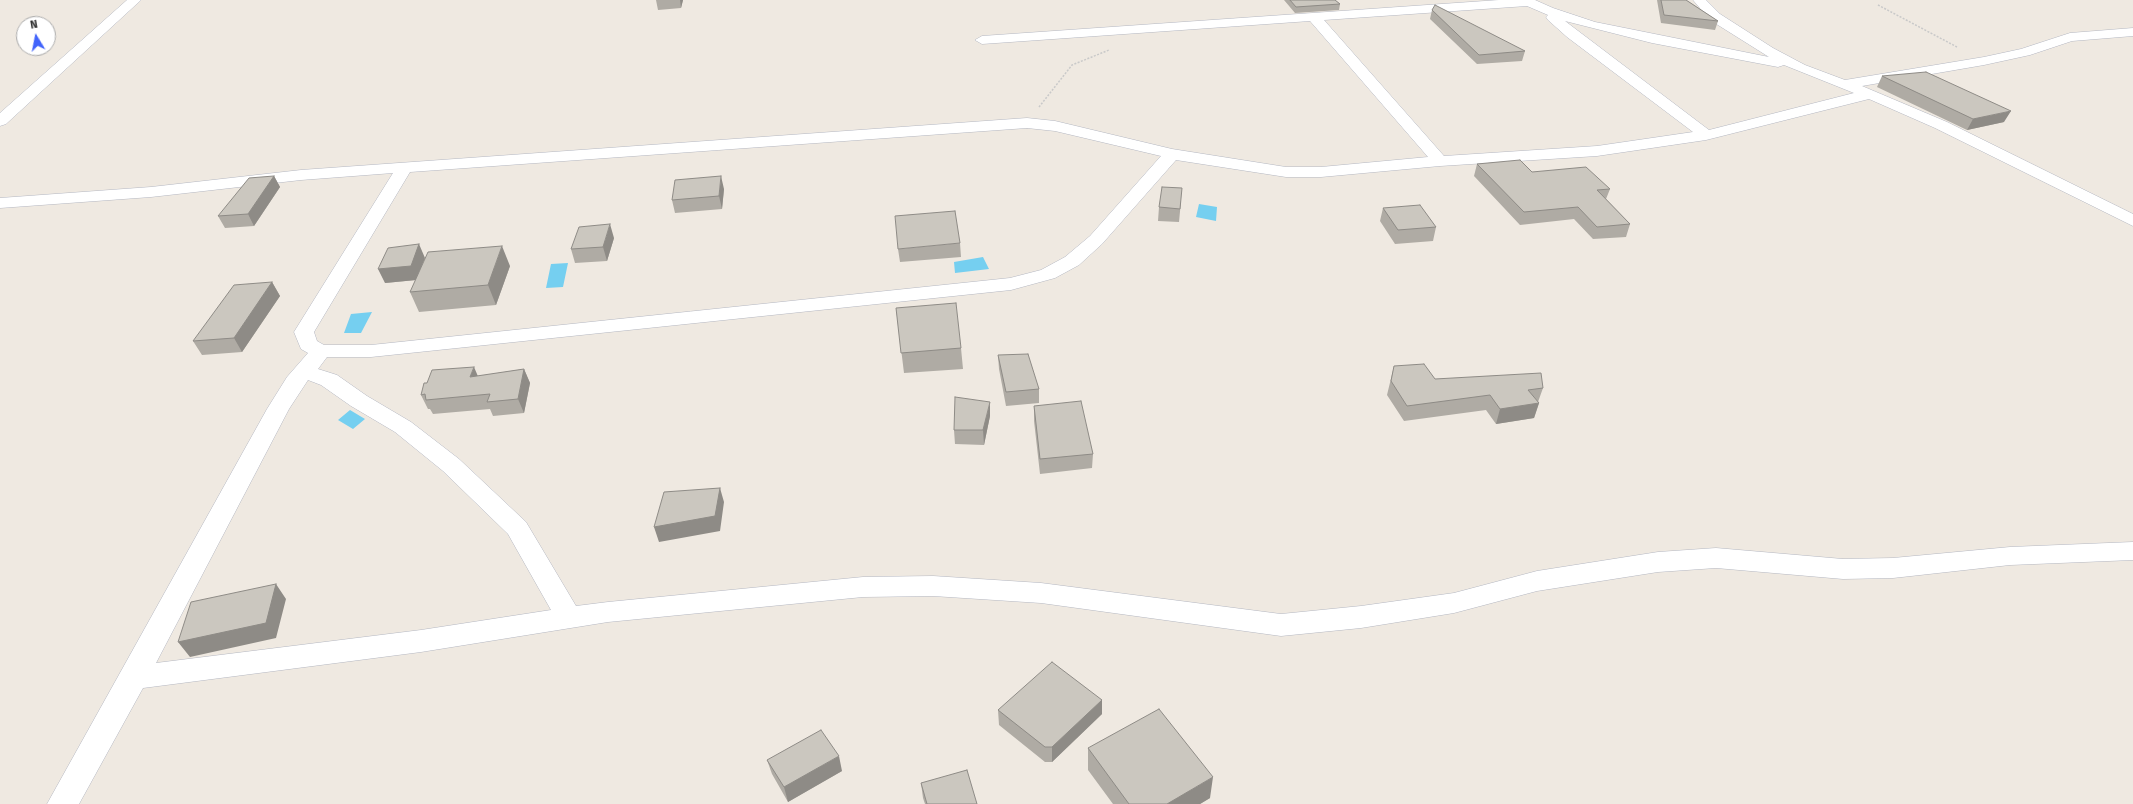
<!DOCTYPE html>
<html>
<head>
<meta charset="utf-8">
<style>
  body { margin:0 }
  #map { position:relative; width:2133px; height:804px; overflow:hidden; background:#efe9e1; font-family:"Fira Sans",sans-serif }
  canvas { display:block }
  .north { position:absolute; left:16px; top:16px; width:40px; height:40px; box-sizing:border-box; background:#fff; border:1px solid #ababab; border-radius:50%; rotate:350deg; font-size:11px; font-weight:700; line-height:16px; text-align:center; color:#2e2e2e }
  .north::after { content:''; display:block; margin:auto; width:14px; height:18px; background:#4264fb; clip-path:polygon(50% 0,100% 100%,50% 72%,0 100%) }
</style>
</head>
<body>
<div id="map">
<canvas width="2133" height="804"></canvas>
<div class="north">N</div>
</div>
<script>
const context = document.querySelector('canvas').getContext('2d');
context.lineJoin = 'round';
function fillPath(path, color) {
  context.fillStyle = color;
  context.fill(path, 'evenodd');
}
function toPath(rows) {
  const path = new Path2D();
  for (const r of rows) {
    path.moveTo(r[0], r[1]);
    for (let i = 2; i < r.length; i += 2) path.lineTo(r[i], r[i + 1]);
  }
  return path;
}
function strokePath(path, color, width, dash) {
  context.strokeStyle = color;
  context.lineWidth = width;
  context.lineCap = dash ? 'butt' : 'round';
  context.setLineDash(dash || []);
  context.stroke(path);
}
const water = toPath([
  [1199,204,1217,207,1216,221,1196,217],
  [983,257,989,269,955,273,954,262],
  [568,263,563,287,546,288,551,264],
  [372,312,361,333,344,333,351,314],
  [350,410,365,419,353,429,338,420]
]);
const path = toPath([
  [1878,5,1957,47],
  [1039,107,1072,65,1109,50]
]);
const street = toPath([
  [127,0,141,0,6,124,0,126,0,113,127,0],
  [1499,0,1535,0,1553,8,1595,22,1769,57,1710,20,1693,0,1706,0,1720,14,1773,48,1805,65,1845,80,1984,57,2021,49,2070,33,2133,28,2133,36,2072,41,2030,55,1984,65,1862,86,1947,122,2133,214,2133,226,1935,128,1869,99,1706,140,1597,156,1440,166,1321,177,1286,177,1176,160,1102,244,1079,265,1055,278,1011,290,371,357,327,357,318,369,337,375,367,396,411,422,459,459,526,522,576,606,608,602,863,577,933,576,1041,583,1281,614,1361,606,1454,593,1537,571,1658,552,1716,548,1843,559,1893,558,2010,547,2133,542,2133,560,2010,565,1893,578,1843,579,1716,568,1658,572,1537,591,1454,613,1361,628,1281,636,1041,603,933,596,863,597,608,622,421,652,143,688,79,804,47,804,267,409,287,377,308,353,301,349,294,332,393,173,301,180,151,197,0,208,0,198,151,187,301,170,1027,118,1055,121,1172,149,1286,167,1321,167,1428,157,1310,21,982,44,975,40,982,36,1499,0],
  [1527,6,1548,15,1546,17,1548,20,1567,37,1693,132,1597,146,1444,156,1324,20,1527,6],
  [1565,21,1652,43,1778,67,1784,65,1854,93,1709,130,1565,21],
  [1027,128,1055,131,1161,156,1090,236,1065,257,1041,270,1010,278,371,345,324,345,317,341,314,332,410,172,1027,128],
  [308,380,321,385,351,406,395,432,443,471,508,534,551,610,421,630,156,663,289,409,308,380]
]);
const wall = toPath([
  [656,0,683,0,681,8,658,10],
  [1284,0,1335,0,1340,4,1339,10,1295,13],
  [1657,0,1686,0,1718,21,1715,30,1661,23],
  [1432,10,1525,51,1522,61,1477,64,1430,19],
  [1882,76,2004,122,1967,130,1877,87],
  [1477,164,1532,172,1610,189,1606,199,1630,224,1626,237,1593,239,1574,219,1520,225,1474,176],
  [274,176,280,187,254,226,225,228,218,216],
  [724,189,722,209,675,213,672,200],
  [1181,201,1179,222,1158,221,1159,207],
  [1383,208,1436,227,1433,241,1395,244,1380,221],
  [614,238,607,261,575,263,571,249],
  [960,243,961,257,900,262,898,249],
  [425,258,419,273,510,266,496,305,419,312,410,292,416,280,385,283],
  [272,282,280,296,242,352,202,355,193,341],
  [896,308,961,348,963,369,904,373],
  [998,355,1039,389,1039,403,1006,406,999,369],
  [1394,366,1435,379,1543,388,1538,402,1539,403,1534,418,1496,424,1486,410,1404,421,1387,395],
  [524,369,530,383,524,413,493,416,490,409,433,414,430,409,428,409,421,395,478,376],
  [1034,406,1093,454,1092,468,1040,474,1034,421],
  [990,416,984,445,955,444,954,430],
  [1102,700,1102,714,1052,762,1045,762,999,725,998,710],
  [1088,748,1210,798,1200,804,1113,804,1088,770],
  [767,760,842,771,788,802,772,774],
  [921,783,977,804,925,804,923,798]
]);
const shadedWall = toPath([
  [680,0,683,0,681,8],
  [2011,111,2004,122,1967,130,1973,119],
  [274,176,280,187,254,226,248,214],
  [721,176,724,189,722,209,719,196],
  [610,224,614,238,607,261,603,247],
  [419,244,425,258,416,280,385,283,378,269],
  [502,246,510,266,496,305,488,285],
  [272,282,280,296,242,352,234,338],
  [474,367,480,381,470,377],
  [524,369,530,383,524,413,518,399],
  [990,402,990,416,984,445,983,430],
  [1539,403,1534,418,1496,424,1500,409],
  [720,488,724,502,720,531,659,542,654,527],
  [276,584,286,599,276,638,190,657,178,642],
  [1102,700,1102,714,1052,762,1052,747],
  [839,756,842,771,788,802,784,787],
  [1213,777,1210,798,1200,804,1167,804]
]);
const building = toPath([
  [1290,0,1335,0,1340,4,1296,7,1290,0],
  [1661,0,1686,0,1718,21,1664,15,1661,0],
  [1435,5,1525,51,1479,55,1432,10,1435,5],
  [1926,72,2011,111,1973,119,1882,76,1926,72],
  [1520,160,1532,172,1586,167,1610,189,1597,190,1630,224,1597,227,1578,207,1524,212,1477,164,1520,160],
  [274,176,248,214,218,216,249,178,274,176],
  [721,176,719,196,672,200,675,180,721,176],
  [1162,187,1182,188,1180,209,1159,207,1162,187],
  [1420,205,1436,227,1398,230,1383,208,1420,205],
  [955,211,960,243,898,249,895,216,955,211],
  [610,224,603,247,571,249,579,227,610,224],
  [419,244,411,266,378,269,388,248,419,244],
  [502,246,488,285,410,292,428,252,502,246],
  [272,282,234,338,193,341,234,285,272,282],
  [956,303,961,348,901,353,896,308,956,303],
  [1028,354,1039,389,1006,392,998,355,1028,354],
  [1424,364,1435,379,1541,373,1543,388,1528,390,1539,403,1500,409,1490,395,1407,406,1391,381,1394,366,1424,364],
  [474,367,470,377,524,369,518,399,487,402,490,394,426,400,425,394,421,395,424,383,427,383,432,370,474,367],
  [955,397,990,402,983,430,954,430,955,397],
  [1081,401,1093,454,1040,459,1034,406,1081,401],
  [720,488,715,516,654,527,664,492,720,488],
  [276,584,266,623,178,642,191,602,276,584],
  [1052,662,1102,700,1052,747,1045,747,998,710,1052,662],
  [1159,709,1213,777,1167,804,1129,804,1088,748,1159,709],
  [821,730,839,756,784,787,767,760,821,730],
  [967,770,977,804,927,804,921,783,967,770]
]);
fillPath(water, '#75cff0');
strokePath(street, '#b4b7c1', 1);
strokePath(path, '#c9c9c9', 1.5, [2, 1.5]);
fillPath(street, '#fff');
fillPath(wall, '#afaba4');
fillPath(shadedWall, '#8e8b86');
fillPath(building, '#cbc7bf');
strokePath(building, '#8e8b86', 1);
</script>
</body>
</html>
